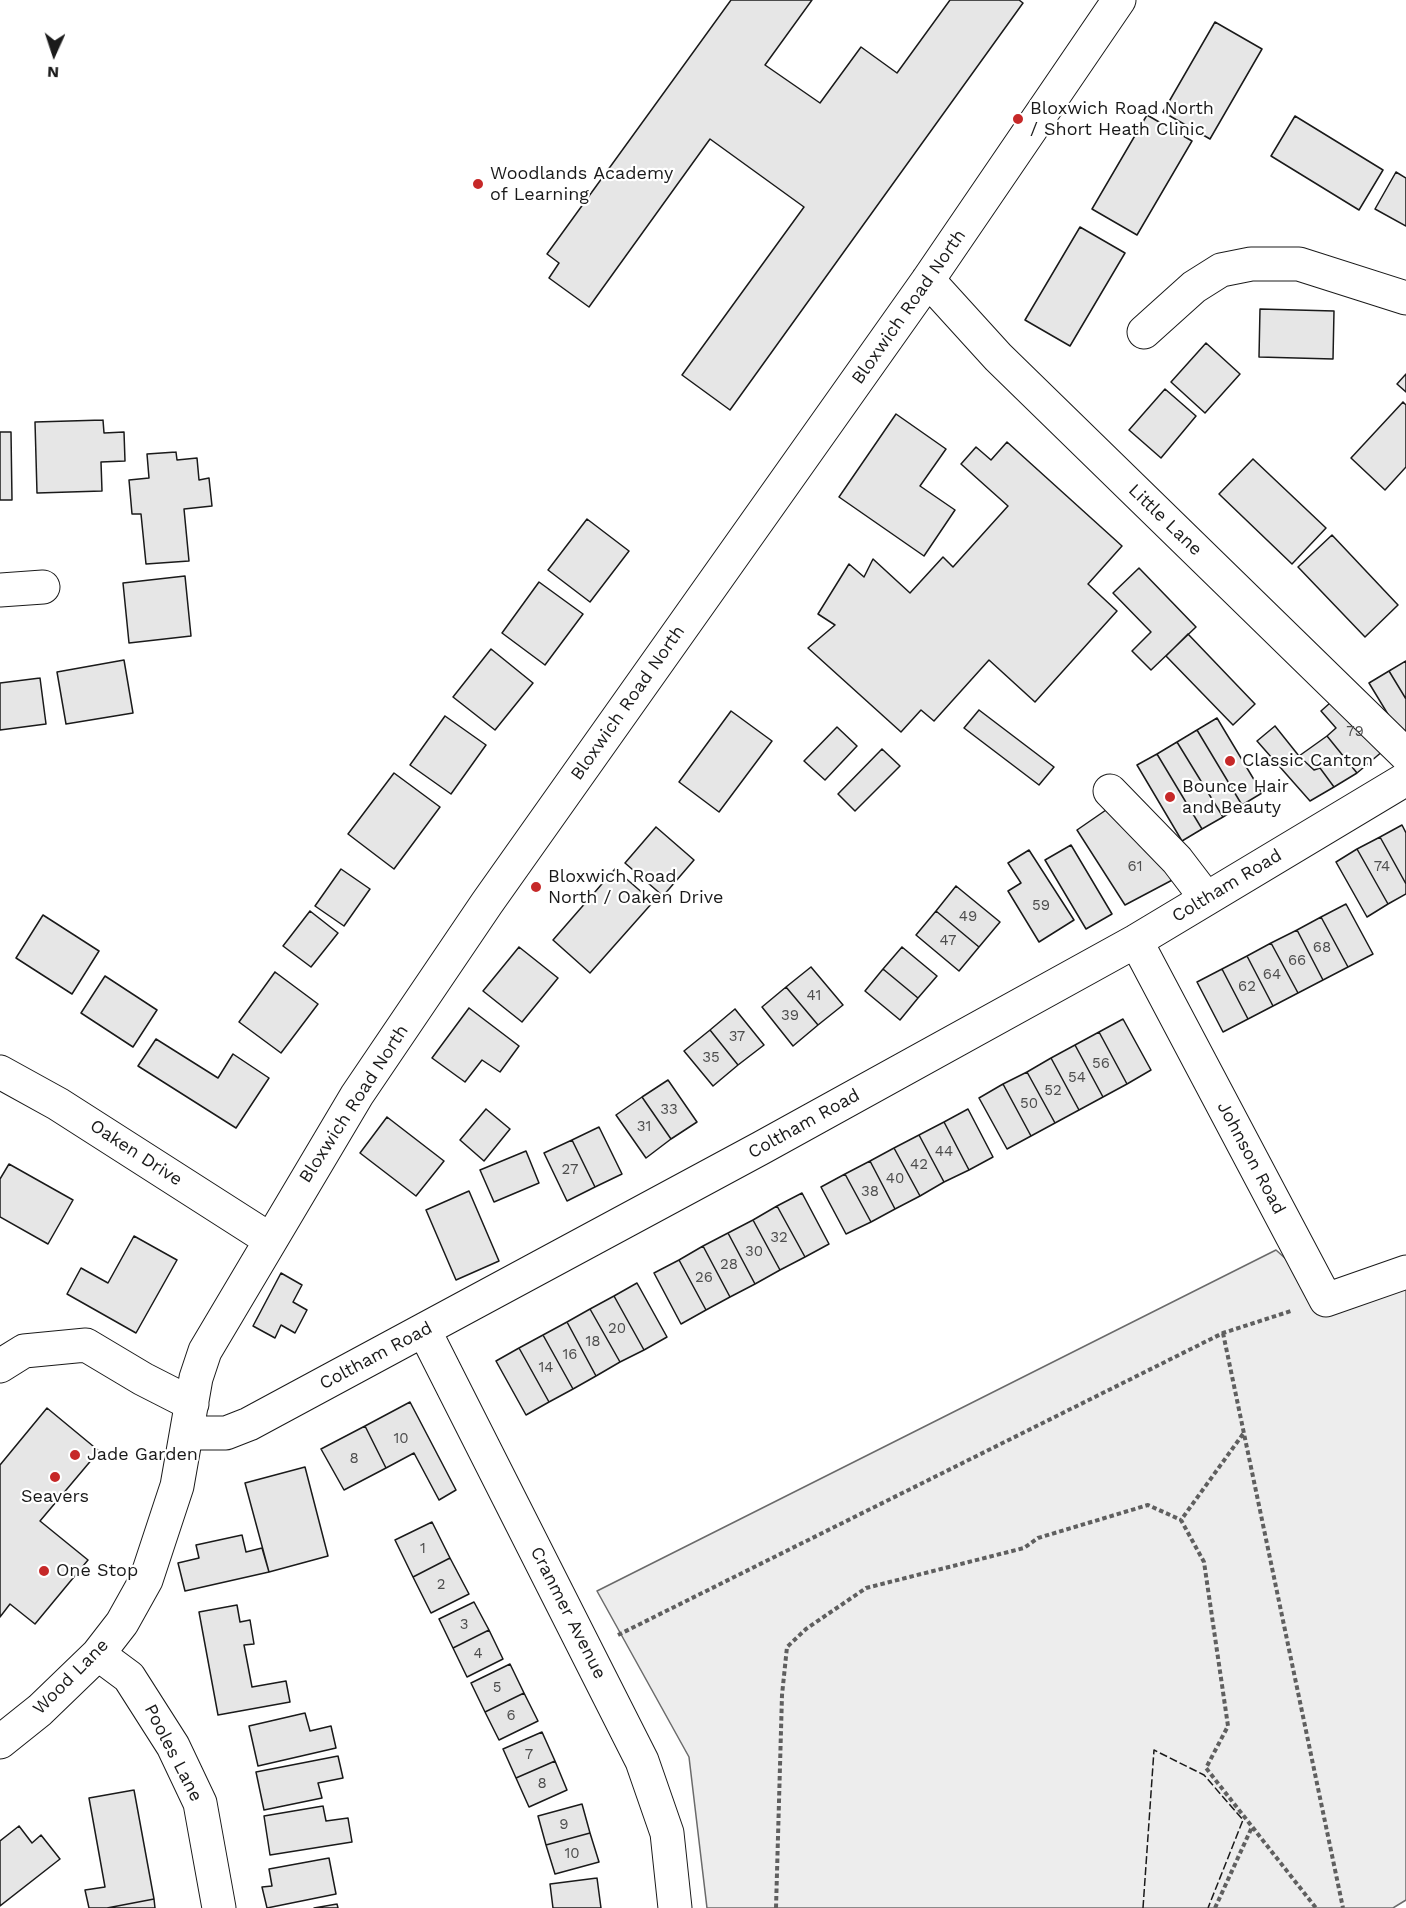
<!DOCTYPE html>
<html>
<head>
<meta charset="utf-8">
<style>
  body { margin:0 }
  #map { position:relative; width:1406px; height:1908px; overflow:hidden; background:#fff; font-family:"Work Sans",sans-serif }
  canvas { display:block }
  .north { position:absolute; left:24px; top:24px; width:60px; height:60px; -webkit-text-stroke:4px #fff; paint-order:stroke; rotate:183deg; font-size:16px; font-weight:700; line-height:24px; text-align:center; color:#1a1a1a }
  .north::after { content:''; display:block; margin:auto; width:21px; height:27px; background:#1a1a1a; clip-path:polygon(50% 0,100% 100%,50% 72%,0 100%) }
</style>
</head>
<body>
<div id="map">
<canvas width="1406" height="1908"></canvas>
<div class="north">N</div>
</div>
<script>
const context = document.querySelector('canvas').getContext('2d');
context.lineJoin = 'round';
function fillPath(path, color) {
  context.fillStyle = color;
  context.fill(path, 'evenodd');
}
function toPath(rows) {
  const path = new Path2D();
  for (const r of rows) {
    path.moveTo(r[0], r[1]);
    for (let i = 2; i < r.length; i += 2) path.lineTo(r[i], r[i + 1]);
  }
  return path;
}
function strokePath(path, color, width, dash) {
  context.strokeStyle = color;
  context.lineWidth = width;
  context.lineCap = dash ? 'butt' : 'round';
  context.setLineDash(dash || []);
  context.stroke(path);
}
function drawText(font, color, halo, rows, align = 'center') {
  context.font = font + ' "Work Sans",sans-serif';
  context.lineWidth = 4.5;
  context.setLineDash([]);
  context.textBaseline = 'middle';
  context.strokeStyle = halo;
  context.fillStyle = color;
  for (const [text, x, y, turn = 0] of rows) {
    context.save();
    context.translate(x, y);
    context.rotate((+turn || 0) * Math.PI / 180);
    context.textAlign = isNaN(turn) ? turn : align;
    if (halo) context.strokeText(text, 0, 0);
    context.fillText(text, 0, 0);
    context.restore();
  }
}
const built = toPath([
  [1276,1250,1339,1307,1406,1285,1406,1900,1393,1908,707,1908,689,1757,597,1591,1276,1250]
]);
const building = toPath([
  [731,0,812,0,765,65,820,103,861,47,897,73,950,0,1019,0,1023,3,730,410,682,375,804,207,710,139,589,307,549,278,559,263,547,254,731,0],
  [1215,22,1262,49,1210,139,1163,112,1215,22],
  [1147,115,1192,141,1137,235,1092,209,1147,115],
  [1295,116,1383,170,1359,210,1271,156,1295,116],
  [1396,172,1406,178,1406,226,1375,209,1396,172],
  [1080,227,1125,253,1070,346,1025,320,1080,227],
  [1260,309,1334,311,1333,359,1259,357,1260,309],
  [1206,343,1240,374,1205,413,1171,382,1206,343],
  [1406,374,1406,392,1397,384,1406,374],
  [1165,389,1196,416,1161,458,1129,430,1165,389],
  [1403,402,1406,405,1406,467,1385,490,1351,458,1403,402],
  [896,414,946,449,920,486,955,510,924,556,839,497,896,414],
  [103,420,104,433,124,432,125,461,101,462,102,491,37,493,35,422,103,420],
  [0,432,11,432,12,500,0,500,0,432],
  [1007,442,1122,546,1088,584,1117,611,1035,702,989,660,934,721,921,710,901,732,808,648,835,625,818,614,849,564,864,577,873,559,910,593,943,557,953,567,1008,506,961,464,976,447,991,460,1007,442],
  [176,452,177,460,197,458,199,480,209,478,212,506,184,509,189,561,146,564,141,514,132,514,129,480,149,478,147,454,176,452],
  [1253,459,1326,528,1292,564,1219,494,1253,459],
  [587,519,629,551,590,602,548,570,587,519],
  [1332,535,1398,605,1365,637,1298,567,1332,535],
  [1139,568,1196,627,1151,670,1132,651,1151,632,1113,593,1139,568],
  [185,576,191,636,129,643,123,583,185,576],
  [539,582,583,614,545,665,502,633,539,582],
  [1188,634,1255,704,1233,725,1166,656,1188,634],
  [491,649,533,683,495,730,453,697,491,649],
  [124,660,133,713,66,724,57,672,124,660],
  [1406,661,1406,699,1389,671,1406,661],
  [1389,671,1406,699,1406,744,1369,683,1389,671],
  [40,678,46,724,0,730,0,683,40,678],
  [1339,695,1390,745,1357,773,1327,736,1336,728,1321,711,1339,695],
  [979,710,1054,767,1039,785,964,728,979,710],
  [731,711,772,741,719,812,679,782,731,711],
  [445,716,486,745,451,794,410,765,445,716],
  [1217,718,1262,793,1242,805,1197,730,1217,718],
  [1275,726,1299,756,1314,770,1320,768,1334,787,1310,801,1257,741,1275,726],
  [837,727,857,746,825,780,804,761,837,727],
  [1197,730,1242,805,1223,817,1177,742,1197,730],
  [1327,736,1357,773,1334,787,1320,768,1314,770,1299,756,1327,736],
  [1177,742,1223,817,1202,829,1157,754,1177,742],
  [882,749,900,766,855,811,838,794,882,749],
  [1157,754,1202,829,1182,841,1137,765,1157,754],
  [394,773,440,807,394,869,348,834,394,773],
  [1106,810,1178,877,1125,905,1077,830,1106,810],
  [1402,825,1406,833,1406,884,1380,837,1402,825],
  [656,827,694,860,663,896,625,863,656,827],
  [1380,837,1406,884,1406,894,1388,904,1357,849,1380,837],
  [1071,845,1112,914,1086,929,1045,860,1071,845],
  [1357,849,1388,904,1367,917,1336,862,1357,849],
  [1029,850,1074,920,1039,942,1008,891,1021,883,1008,863,1029,850],
  [341,869,370,889,344,926,315,906,341,869],
  [615,869,653,902,590,973,553,940,615,869],
  [956,886,1000,922,979,947,936,911,956,886],
  [1346,904,1373,954,1348,967,1321,917,1346,904],
  [310,911,338,933,311,967,283,946,310,911],
  [936,911,979,947,959,971,916,935,936,911],
  [43,915,99,951,72,994,16,958,43,915],
  [1321,917,1348,967,1323,980,1297,930,1321,917],
  [1297,930,1323,980,1298,993,1271,943,1297,930],
  [1271,943,1298,993,1273,1006,1247,956,1271,943],
  [519,947,558,978,522,1022,483,991,519,947],
  [902,947,937,976,918,998,883,969,902,947],
  [1247,956,1273,1006,1248,1019,1222,969,1247,956],
  [811,967,843,1005,818,1025,786,987,811,967],
  [883,969,918,998,900,1020,865,991,883,969],
  [1222,969,1248,1019,1223,1032,1197,982,1222,969],
  [275,972,318,1004,281,1053,239,1022,275,972],
  [105,976,157,1010,133,1047,81,1013,105,976],
  [786,987,818,1025,793,1046,762,1007,786,987],
  [469,1008,519,1046,500,1072,482,1060,465,1082,432,1058,469,1008],
  [735,1009,764,1045,738,1065,710,1030,735,1009],
  [1123,1019,1151,1070,1127,1084,1099,1032,1123,1019],
  [710,1030,738,1065,713,1086,684,1051,710,1030],
  [1099,1032,1127,1084,1103,1097,1075,1045,1099,1032],
  [156,1039,218,1078,233,1054,269,1078,236,1128,138,1066,156,1039],
  [1075,1045,1103,1097,1079,1110,1051,1058,1075,1045],
  [1051,1058,1079,1110,1055,1123,1027,1072,1051,1058],
  [1027,1072,1055,1123,1031,1136,1003,1084,1027,1072],
  [668,1080,697,1122,671,1139,642,1097,668,1080],
  [1003,1084,1031,1136,1007,1149,979,1098,1003,1084],
  [642,1097,671,1139,646,1158,616,1115,642,1097],
  [486,1109,510,1129,484,1161,460,1140,486,1109],
  [968,1109,993,1157,969,1170,944,1122,968,1109],
  [387,1117,444,1161,416,1196,360,1153,387,1117],
  [944,1122,969,1170,944,1182,919,1135,944,1122],
  [599,1127,622,1174,595,1187,572,1140,599,1127],
  [919,1135,944,1182,920,1196,894,1148,919,1135],
  [572,1140,595,1187,567,1201,544,1153,572,1140],
  [894,1148,920,1196,895,1209,870,1161,894,1148],
  [526,1151,539,1183,494,1202,480,1170,526,1151],
  [870,1161,895,1209,871,1222,845,1174,870,1161],
  [9,1164,73,1200,48,1244,0,1217,0,1179,9,1164],
  [845,1174,871,1222,846,1234,821,1187,845,1174],
  [469,1191,499,1261,456,1280,426,1210,469,1191],
  [802,1193,829,1244,805,1257,777,1206,802,1193],
  [777,1206,805,1257,780,1270,753,1220,777,1206],
  [753,1220,780,1270,755,1284,728,1233,753,1220],
  [728,1233,755,1284,730,1297,703,1246,728,1233],
  [134,1236,177,1260,136,1333,67,1294,81,1268,108,1283,134,1236],
  [703,1246,730,1297,706,1310,679,1260,703,1246],
  [679,1260,706,1310,681,1324,654,1273,679,1260],
  [281,1273,302,1285,293,1302,307,1310,295,1333,281,1325,275,1338,253,1326,281,1273],
  [637,1283,667,1337,644,1350,614,1296,637,1283],
  [614,1296,644,1350,620,1362,590,1309,614,1296],
  [590,1309,620,1362,596,1376,567,1322,590,1309],
  [567,1322,596,1376,573,1389,543,1335,567,1322],
  [543,1335,573,1389,549,1402,519,1348,543,1335],
  [519,1348,549,1402,526,1415,496,1361,519,1348],
  [410,1402,456,1490,439,1500,414,1453,386,1468,365,1426,410,1402],
  [47,1408,99,1451,40,1521,88,1560,35,1624,10,1604,0,1617,0,1465,47,1408],
  [365,1426,386,1468,344,1490,321,1449,365,1426],
  [305,1467,328,1556,269,1572,245,1483,305,1467],
  [432,1522,450,1558,413,1577,395,1540,432,1522],
  [242,1535,246,1552,262,1548,269,1572,185,1591,178,1563,199,1558,196,1545,242,1535],
  [450,1558,469,1594,431,1613,413,1577,450,1558],
  [474,1602,489,1630,453,1648,439,1619,474,1602],
  [237,1605,240,1622,250,1620,254,1644,244,1645,252,1687,286,1681,290,1702,218,1715,199,1612,237,1605],
  [489,1630,503,1659,467,1677,453,1648,489,1630],
  [510,1664,524,1693,485,1712,471,1683,510,1664],
  [524,1693,538,1721,499,1740,485,1712,524,1693],
  [305,1713,310,1731,331,1726,336,1748,258,1766,249,1726,305,1713],
  [542,1732,555,1761,516,1778,503,1749,542,1732],
  [338,1756,343,1778,318,1783,322,1798,264,1810,256,1772,338,1756],
  [555,1761,567,1790,529,1807,516,1778,555,1761],
  [134,1790,154,1899,107,1908,89,1908,85,1890,105,1887,89,1798,134,1790],
  [582,1804,590,1833,546,1845,538,1816,582,1804],
  [323,1806,326,1821,348,1818,352,1842,270,1855,264,1816,323,1806],
  [19,1826,32,1843,41,1835,60,1859,0,1906,0,1841,19,1826],
  [590,1833,599,1862,555,1874,546,1845,590,1833],
  [329,1858,336,1894,267,1908,262,1887,272,1886,269,1869,329,1858],
  [597,1878,601,1908,553,1908,550,1884,597,1878],
  [154,1899,155,1908,107,1908,154,1899],
  [337,1904,338,1908,314,1908,337,1904]
]);
const path = toPath([
  [1223,1333,1343,1908],
  [1243,1434,1181,1520,1204,1562,1228,1726,1206,1768,1316,1908],
  [618,1635,1223,1333,1291,1311],
  [776,1908,782,1695,787,1647,806,1629,866,1588,1024,1548,1038,1538,1148,1505,1181,1520],
  [1215,1908,1252,1827]
]);
const minor = toPath([
  [928,280,998,357,1406,755],
  [1144,332,1194,287,1221,270,1251,264,1299,264,1406,298],
  [0,590,43,587],
  [1110,791,1177,860,1206,898],
  [1136,941,1326,1300,1406,1272],
  [0,1072,58,1104,269,1239],
  [424,1330,642,1761,667,1833,675,1908],
  [0,1366,24,1351,86,1345,143,1379,192,1404],
  [187,1433,226,1433,249,1424,761,1148,1136,941,1406,779],
  [98,1654,129,1677,173,1746,200,1803,219,1908],
  [0,1742,40,1710,98,1654,122,1623,146,1580,177,1486,196,1378,205,1351,357,1095,487,903,928,280,1119,0]
]);
const fence = toPath([
  [1143,1908,1154,1750,1204,1775,1243,1820,1208,1908]
]);
const markers = [
  [1018,119,6,"#c62828"],
  [478,184,6,"#c62828"],
  [1230,761,6,"#c62828"],
  [1170,797,6,"#c62828"],
  [536,887,6,"#c62828"],
  [75,1455,6,"#c62828"],
  [55,1477,6,"#c62828"],
  [44,1571,6,"#c62828"]
];
const numberNames = [
  ["79",1355,732],
  ["61",1135,867],
  ["74",1382,867],
  ["59",1041,906],
  ["49",968,917],
  ["47",948,941],
  ["68",1322,948],
  ["66",1297,961],
  ["64",1272,975],
  ["62",1247,987],
  ["41",814,996],
  ["39",790,1016],
  ["37",737,1037],
  ["35",711,1058],
  ["56",1101,1064],
  ["54",1077,1078],
  ["52",1053,1091],
  ["50",1029,1104],
  ["33",669,1110],
  ["31",644,1127],
  ["44",944,1152],
  ["42",919,1165],
  ["27",570,1170],
  ["40",895,1179],
  ["38",870,1192],
  ["32",779,1238],
  ["30",754,1252],
  ["28",729,1265],
  ["26",704,1278],
  ["20",617,1329],
  ["18",593,1342],
  ["16",570,1355],
  ["14",546,1368],
  ["10",401,1439],
  ["8",354,1459],
  ["1",423,1549],
  ["2",441,1585],
  ["3",464,1625],
  ["4",478,1654],
  ["5",497,1688],
  ["6",511,1716],
  ["7",529,1755],
  ["8",542,1784],
  ["9",564,1825],
  ["10",572,1854]
];
const poiNames = [
  ["Bloxwich Road North",1030,109],
  ["/ Short Heath Clinic",1030,130],
  ["Woodlands Academy",490,174],
  ["of Learning",490,195],
  ["Classic Canton",1242,761],
  ["Bounce Hair",1182,787],
  ["and Beauty",1182,808],
  ["Bloxwich Road",548,877],
  ["North / Oaken Drive",548,898],
  ["Jade Garden",87,1455],
  ["Seavers",55,1497,"center"],
  ["One Stop",56,1571]
];
const streetNames = [
  ["Bloxwich Road North",909,307,-55],
  ["Little Lane",1165,520,44],
  ["Bloxwich Road North",628,703,-55],
  ["Coltham Road",1227,886,-31],
  ["Bloxwich Road North",354,1104,-57],
  ["Coltham Road",804,1124,-29],
  ["Oaken Drive",136,1153,33],
  ["Johnson Road",1251,1158,62],
  ["Coltham Road",376,1356,-28],
  ["Cranmer Avenue",568,1613,63],
  ["Wood Lane",71,1677,-45],
  ["Pooles Lane",173,1753,63]
];
fillPath(built, '#ededed');
strokePath(built, '#6a6a6a', 1.5);
fillPath(building, '#e6e6e6');
strokePath(building, '#1a1a1a', 1.5);
strokePath(minor, '#1a1a1a', 35);
strokePath(path, '#5f5f5f', 4, [4.5, 3]);
strokePath(minor, '#fff', 33);
strokePath(fence, '#1a1a1a', 1.5, [8, 3]);
for (const [x, y, r, color] of markers) {
  const dot = new Path2D();
  dot.arc(x, y, r, 0, 2 * Math.PI);
  context.fillStyle = color;
  context.fill(dot);
  strokePath(dot, '#fff', 2);
}
drawText('15px', '#4d4d4d', null, numberNames);
drawText('18px', '#1a1a1a', '#fff', poiNames, 'left');
drawText('18px', '#1a1a1a', '#fff', streetNames);
</script>
</body>
</html>
